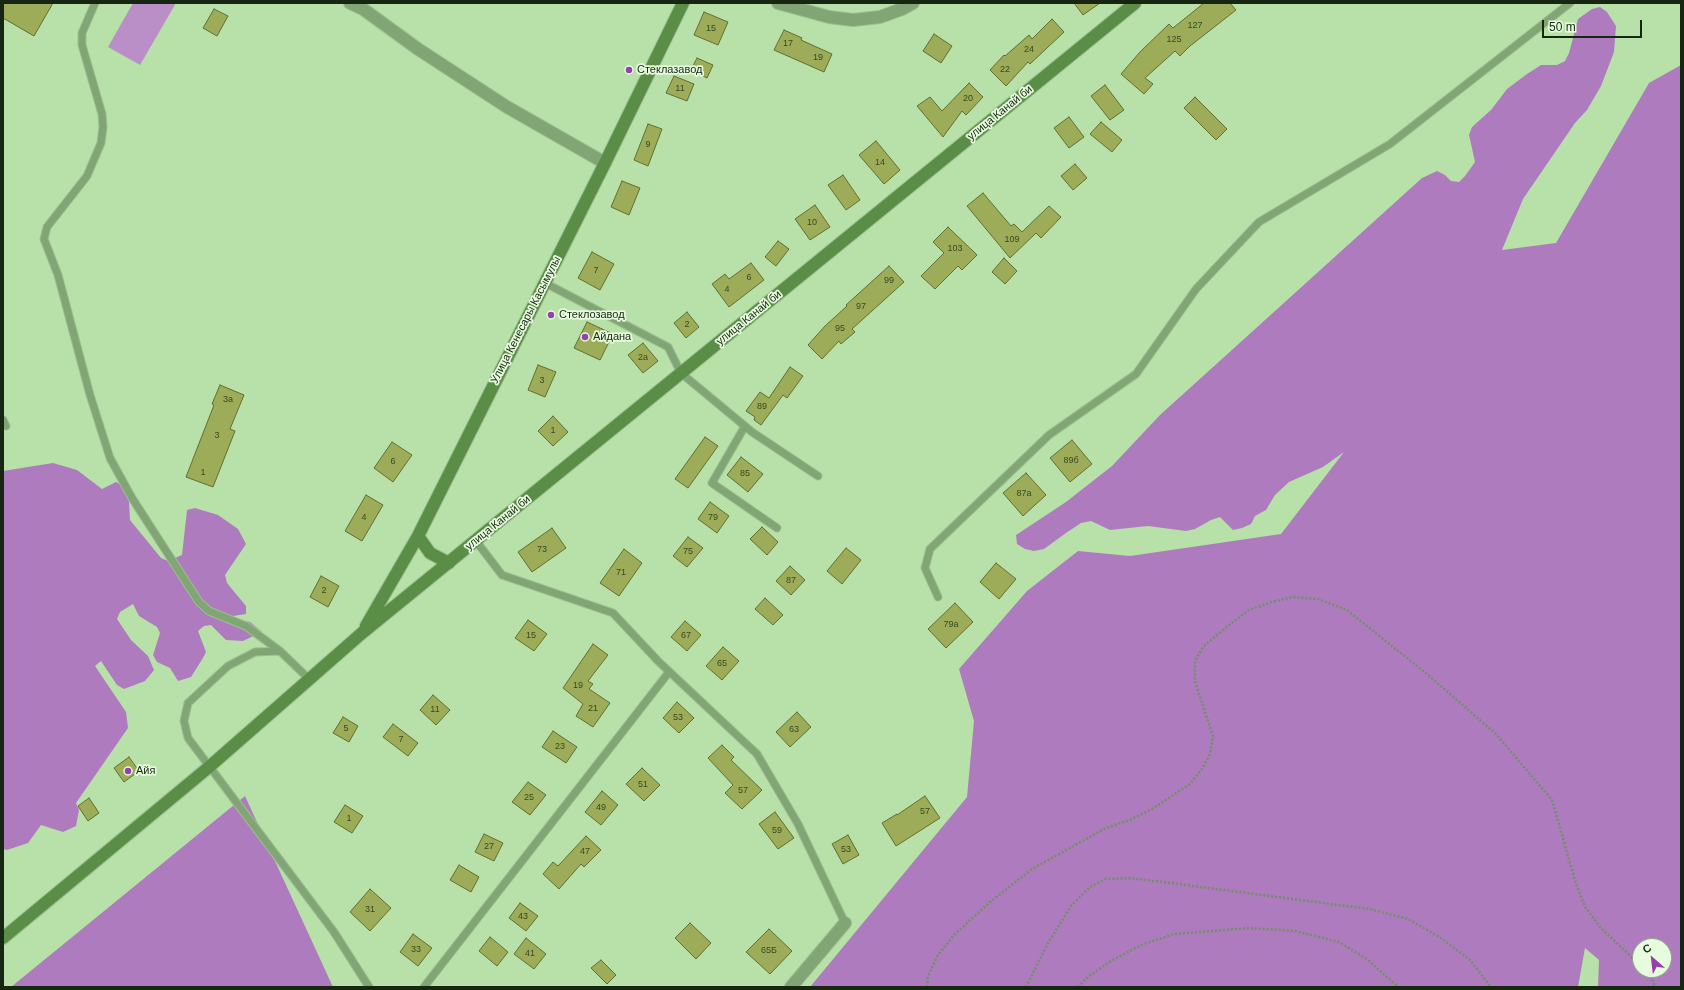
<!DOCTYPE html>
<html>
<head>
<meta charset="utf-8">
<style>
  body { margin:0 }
  #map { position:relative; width:1684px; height:990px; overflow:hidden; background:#b8e1a9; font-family:Arial,sans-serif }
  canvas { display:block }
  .frame { position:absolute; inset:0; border:4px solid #172611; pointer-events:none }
  .north { position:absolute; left:1632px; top:938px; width:40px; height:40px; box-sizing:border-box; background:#e7fcdf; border:1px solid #94a68d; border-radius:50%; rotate:332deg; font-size:11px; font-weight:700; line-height:16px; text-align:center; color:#172611 }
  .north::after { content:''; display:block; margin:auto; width:14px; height:18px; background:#9440ad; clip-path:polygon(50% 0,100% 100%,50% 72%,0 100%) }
  .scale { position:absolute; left:1542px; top:20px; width:100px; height:18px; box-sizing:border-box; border:2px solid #172611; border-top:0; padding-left:5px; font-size:12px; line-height:14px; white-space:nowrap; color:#172611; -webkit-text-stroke:3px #e7fcdf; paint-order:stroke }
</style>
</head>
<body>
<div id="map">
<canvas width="1684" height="990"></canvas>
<div class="frame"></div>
<div class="north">С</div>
<div class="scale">50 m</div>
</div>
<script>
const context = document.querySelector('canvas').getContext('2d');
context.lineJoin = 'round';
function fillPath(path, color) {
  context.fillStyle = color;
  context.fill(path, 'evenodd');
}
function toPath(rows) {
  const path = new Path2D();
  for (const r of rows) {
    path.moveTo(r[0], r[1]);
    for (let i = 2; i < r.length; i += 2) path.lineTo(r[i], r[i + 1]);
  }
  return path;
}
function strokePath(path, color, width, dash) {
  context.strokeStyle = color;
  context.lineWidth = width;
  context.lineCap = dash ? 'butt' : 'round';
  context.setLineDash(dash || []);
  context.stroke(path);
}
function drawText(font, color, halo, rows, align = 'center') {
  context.font = font + ' Arial,sans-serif';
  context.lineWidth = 3.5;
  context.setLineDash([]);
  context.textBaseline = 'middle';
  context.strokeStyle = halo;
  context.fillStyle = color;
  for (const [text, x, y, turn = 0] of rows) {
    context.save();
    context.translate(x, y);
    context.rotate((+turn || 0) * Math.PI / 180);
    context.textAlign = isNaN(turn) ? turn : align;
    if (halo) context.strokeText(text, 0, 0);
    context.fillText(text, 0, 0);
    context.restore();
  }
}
const green = toPath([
  [133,3,176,3,140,65,108,47]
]);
const forest = toPath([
  [1600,7,1607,12,1616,26,1614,52,1601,86,1587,110,1575,123,1523,199,1502,250,1556,243,1649,83,1681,65,1681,987,1598,987,1599,960,1585,948,1578,987,810,987,967,797,974,721,959,669,1027,591,1078,551,1130,556,1281,534,1344,452,1323,467,1289,482,1275,495,1266,510,1255,516,1251,524,1242,528,1233,530,1220,517,1211,520,1195,529,1186,531,1148,526,1110,530,1091,521,1081,523,1066,533,1044,549,1034,551,1025,549,1017,544,1016,535,1066,502,1112,466,1160,415,1422,178,1437,171,1445,175,1451,181,1459,182,1465,176,1475,162,1469,135,1472,127,1491,110,1507,89,1527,74,1541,65,1557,65,1565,61,1569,53,1578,19,1592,9],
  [1640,946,1664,946,1664,970,1640,970],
  [53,463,77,470,102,489,116,482,123,486,129,501,130,520,161,558,168,561,182,555,187,510,195,508,218,515,238,529,246,544,225,575,227,583,246,606,246,614,227,617,250,622,262,632,243,641,226,640,211,625,204,626,198,631,206,652,203,658,191,677,178,681,170,668,157,662,153,655,160,633,157,627,139,616,133,604,120,612,117,619,131,640,148,656,154,670,145,681,124,689,117,685,101,661,95,666,126,712,128,728,76,803,79,810,76,826,63,832,41,825,28,843,7,850,3,849,3,471],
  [245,796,333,987,11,987]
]);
const building = toPath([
  [3,3,53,3,34,36,3,18,3,3],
  [1074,3,1100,3,1083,15,1074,3],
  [1204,3,1230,3,1236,10,1190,46,1180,56,1175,51,1145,78,1153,84,1144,94,1121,74,1140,52,1169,24,1173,28,1204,3],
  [214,9,228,16,217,36,203,28,214,9],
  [704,12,728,22,718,45,694,35,704,12],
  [1052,19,1064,32,1030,64,1028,62,1006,86,990,70,1004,55,1005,56,1029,35,1032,39,1052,19],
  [784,30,802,38,801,40,832,54,824,72,774,50,784,30],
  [934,34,952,46,941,63,923,51,934,34],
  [697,58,713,65,707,78,691,70,697,58],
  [674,76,694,84,687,101,666,93,674,76],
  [969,83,983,97,966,115,962,111,943,137,917,106,930,97,942,111,969,83],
  [1105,85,1124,110,1110,120,1091,96,1105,85],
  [1195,97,1227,129,1216,140,1184,108,1195,97],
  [1069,117,1084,137,1069,148,1054,128,1069,117],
  [1101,122,1122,140,1112,152,1090,134,1101,122],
  [648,124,662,129,648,166,634,160,648,124],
  [876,141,900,170,884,184,859,155,876,141],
  [1075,164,1087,178,1073,190,1061,176,1075,164],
  [843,175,860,200,846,210,828,185,843,175],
  [622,181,640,188,629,215,611,207,622,181],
  [983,193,1011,226,1014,224,1022,232,1049,206,1061,217,1041,238,1036,233,1010,258,967,206,983,193],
  [815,205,830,227,810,240,795,219,815,205],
  [948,227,977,255,962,270,958,266,935,289,921,276,944,253,933,242,948,227],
  [778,241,789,249,776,266,765,257,778,241],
  [592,252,614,264,600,290,578,278,592,252],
  [1004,258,1017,271,1005,284,992,272,1004,258],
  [751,263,764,280,729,307,712,284,725,274,729,279,751,263],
  [889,266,904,282,852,329,855,332,841,344,839,341,822,359,808,345,825,326,847,306,846,305,889,266],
  [687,312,699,327,686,338,674,323,687,312],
  [587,322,613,334,600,360,574,348,587,322],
  [643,343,658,361,643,373,628,355,643,343],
  [538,365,556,372,545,397,528,390,538,365],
  [790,367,803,376,787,398,783,395,761,425,754,420,755,417,746,411,760,392,769,398,790,367],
  [220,385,244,395,230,429,235,431,213,487,186,477,214,405,212,404,220,385],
  [553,416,568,432,553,446,538,431,553,416],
  [705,437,718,446,688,488,675,479,705,437],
  [1072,440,1092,464,1070,482,1050,458,1072,440],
  [392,442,412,455,393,482,374,468,392,442],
  [741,457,763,474,748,492,727,475,741,457],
  [1026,473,1046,495,1023,516,1003,493,1026,473],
  [366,495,383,505,362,541,345,531,366,495],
  [710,502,729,516,717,533,698,519,710,502],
  [762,527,778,542,767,555,750,539,762,527],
  [552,528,566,548,532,572,518,552,552,528],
  [688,537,703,548,687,567,673,556,688,537],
  [846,548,861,560,842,584,827,571,846,548],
  [624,549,642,563,619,596,600,583,624,549],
  [996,563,1016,579,999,599,980,582,996,563],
  [790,566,805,580,791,595,776,581,790,566],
  [321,576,339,586,328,607,310,597,321,576],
  [765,598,783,615,773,625,755,609,765,598],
  [955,603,973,622,946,648,928,629,955,603],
  [528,620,547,634,534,651,515,638,528,620],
  [685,621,701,635,687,651,671,637,685,621],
  [593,644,608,655,588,681,593,684,589,689,610,703,593,727,576,716,583,704,563,688,593,644],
  [723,647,739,661,722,680,706,666,723,647],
  [433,695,450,710,436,725,420,710,433,695],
  [677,702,694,718,679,733,663,718,677,702],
  [797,712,811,727,790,747,776,732,797,712],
  [343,717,358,726,349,742,333,733,343,717],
  [393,724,418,743,408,756,383,737,393,724],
  [553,731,577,747,566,763,542,747,553,731],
  [722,745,734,757,731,760,762,790,742,809,725,793,733,785,708,758,722,745],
  [129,757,139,771,124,782,114,768,129,757],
  [642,768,660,785,644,801,626,784,642,768],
  [528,782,546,795,530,815,512,802,528,782],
  [602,791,618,805,601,825,585,812,602,791],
  [925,796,940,818,896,846,882,823,897,814,897,815,925,796],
  [89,798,99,813,88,821,78,806,89,798],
  [345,805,363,816,352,833,334,822,345,805],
  [775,812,794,838,778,849,759,824,775,812],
  [484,834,503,843,494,861,475,852,484,834],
  [848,835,859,855,843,864,832,844,848,835],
  [586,836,601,850,584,867,581,864,559,889,543,874,553,862,558,866,586,836],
  [459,865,479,877,471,892,450,880,459,865],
  [370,889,391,908,370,931,350,912,370,889],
  [520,903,538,916,526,931,509,918,520,903],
  [690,923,711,943,696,959,675,938,690,923],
  [769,929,792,951,770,974,746,952,769,929],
  [413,934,432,948,418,966,400,952,413,934],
  [490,937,508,952,497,966,479,951,490,937],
  [526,938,546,954,534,969,514,954,526,938],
  [601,960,616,975,607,984,591,968,601,960]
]);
const path = toPath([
  [1645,970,1651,977,1655,987],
  [927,987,928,976,938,955,955,934,989,903,1032,869,1106,828,1130,820,1152,809,1190,784,1202,769,1210,754,1213,736,1195,682,1195,661,1203,647,1229,625,1249,610,1272,602,1293,597,1318,599,1347,610,1427,674,1496,734,1552,800,1576,884,1585,907,1601,928,1640,965],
  [1026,987,1048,943,1071,906,1090,887,1105,879,1131,878,1370,909,1408,919,1441,938,1470,960,1491,987],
  [1078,987,1089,976,1111,961,1141,945,1174,934,1248,928,1295,931,1339,942,1367,959,1398,987]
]);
const service = toPath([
  [95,3,82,33,82,45,102,114,103,127,101,143,87,176,47,227,44,239,58,275,90,395,110,458,132,498,199,602,209,611,246,626,280,651,309,679],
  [545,283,668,347,681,373,752,432,818,476],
  [3,420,6,426],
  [745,426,712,483,777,528],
  [476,541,502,575,613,613,658,661,757,754,798,824,845,923],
  [938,597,925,568,930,549,1049,435,1136,374,1196,289,1259,222,1390,144,1570,3],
  [280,651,255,652,228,666,188,703,184,721,188,738,334,932,369,987],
  [424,987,669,672]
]);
const minor = toPath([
  [350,3,363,9,418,49,507,107,605,163],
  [778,3,829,17,853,20,880,17,902,9,913,3],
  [791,987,845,923]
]);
const secondary = toPath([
  [418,536,430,553,449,563],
  [366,626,418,536,605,163,683,3],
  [3,938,209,767,362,633,1135,3]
]);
const markers = [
  [629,70,4,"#9440ad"],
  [551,315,4,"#9440ad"],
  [585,337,4,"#9440ad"],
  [128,771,4,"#9440ad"]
];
const numberNames = [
  ["127",1195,26],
  ["15",711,29],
  ["125",1174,40],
  ["17",788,44],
  ["24",1029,50],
  ["19",818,58],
  ["22",1005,70],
  ["11",680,89],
  ["20",968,99],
  ["9",648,145],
  ["14",880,163],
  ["10",812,223],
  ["109",1012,240],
  ["103",955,249],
  ["7",596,271],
  ["6",749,278],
  ["99",889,281],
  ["4",727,290],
  ["97",861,307],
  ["2",687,325],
  ["95",840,329],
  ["2а",643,358],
  ["3",542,381],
  ["3а",228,400],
  ["89",762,407],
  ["1",553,431],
  ["3",217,436],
  ["89б",1071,461],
  ["6",393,462],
  ["1",203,473],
  ["85",745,474],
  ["87а",1024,494],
  ["4",364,518],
  ["79",713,518],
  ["73",542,550],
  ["75",688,552],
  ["71",621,573],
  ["87",791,581],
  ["2",324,591],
  ["79а",951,625],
  ["15",531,636],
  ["67",686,636],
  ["65",722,664],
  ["19",578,686],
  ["21",593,709],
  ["11",435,710],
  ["53",678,718],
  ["5",346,729],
  ["63",794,730],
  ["7",401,740],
  ["23",560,747],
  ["51",643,785],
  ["57",743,791],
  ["25",529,798],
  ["49",601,808],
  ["57",925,812],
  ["1",349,819],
  ["59",777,831],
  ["27",489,847],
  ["53",846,850],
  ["47",585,852],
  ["31",370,910],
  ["43",523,917],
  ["33",416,950],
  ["65Б",769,951],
  ["41",530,954]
];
const poiNames = [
  ["Стеклазавод",637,70],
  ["Стеклозавод",559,315],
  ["Айдана",593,337],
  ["Айя",136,771]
];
const streetNames = [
  ["улица Канай би",1000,113,-39],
  ["улица Канай би",749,318,-39],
  ["Улица Кенесары Касымулы",526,320,-63],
  ["улица Канай би",498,523,-39]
];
fillPath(green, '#ba8fc7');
fillPath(forest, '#ae7cbe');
fillPath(building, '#9dac58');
strokePath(building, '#626d2f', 1);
strokePath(service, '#9bbf8e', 9);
strokePath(minor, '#9bbf8e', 14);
strokePath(secondary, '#9bbf8e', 14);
strokePath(path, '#728f67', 2.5, [2, 2]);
strokePath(service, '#82a576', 7);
strokePath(minor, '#82a576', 12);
strokePath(secondary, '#5a8d46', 12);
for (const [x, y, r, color] of markers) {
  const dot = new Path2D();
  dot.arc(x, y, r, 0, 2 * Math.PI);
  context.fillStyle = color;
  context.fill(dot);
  strokePath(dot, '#e7fcdf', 1.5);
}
drawText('9px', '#384823', null, numberNames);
drawText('11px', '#172611', '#e7fcdf', poiNames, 'left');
drawText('11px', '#172611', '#e7fcdf', streetNames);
</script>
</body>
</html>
